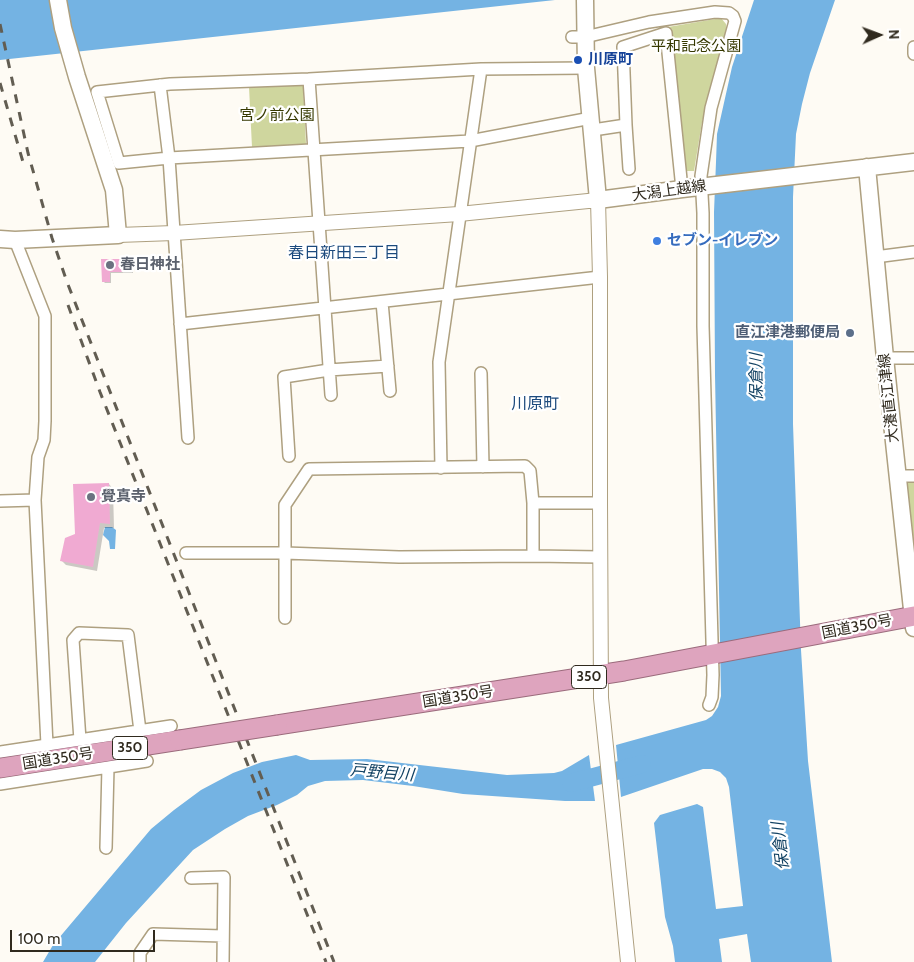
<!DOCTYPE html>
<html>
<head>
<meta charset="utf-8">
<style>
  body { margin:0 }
  #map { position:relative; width:914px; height:962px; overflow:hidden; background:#fefbf4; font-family:Cabin,sans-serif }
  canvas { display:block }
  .north { position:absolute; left:854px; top:10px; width:50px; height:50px; -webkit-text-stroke:4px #fff; paint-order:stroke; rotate:88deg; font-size:14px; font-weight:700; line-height:20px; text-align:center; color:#302a1e }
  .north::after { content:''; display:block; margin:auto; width:18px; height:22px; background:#302a1e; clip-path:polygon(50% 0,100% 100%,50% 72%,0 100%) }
  .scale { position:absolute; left:10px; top:930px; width:145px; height:22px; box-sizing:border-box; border:2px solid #302a1e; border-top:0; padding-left:6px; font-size:15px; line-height:18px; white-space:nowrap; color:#302a1e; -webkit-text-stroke:4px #fff; paint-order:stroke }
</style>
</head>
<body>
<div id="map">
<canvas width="914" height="962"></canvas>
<div class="north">N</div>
<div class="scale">100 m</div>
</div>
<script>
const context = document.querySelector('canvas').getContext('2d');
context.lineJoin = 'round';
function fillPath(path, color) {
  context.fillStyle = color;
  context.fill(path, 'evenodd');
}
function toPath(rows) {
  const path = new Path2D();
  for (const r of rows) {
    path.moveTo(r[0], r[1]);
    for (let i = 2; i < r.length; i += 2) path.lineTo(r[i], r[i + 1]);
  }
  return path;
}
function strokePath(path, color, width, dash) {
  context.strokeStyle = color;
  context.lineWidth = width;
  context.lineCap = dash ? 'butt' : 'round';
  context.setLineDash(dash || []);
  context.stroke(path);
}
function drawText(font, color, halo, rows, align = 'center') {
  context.font = font + ' Cabin,"Noto Sans JP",sans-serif';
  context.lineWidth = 4.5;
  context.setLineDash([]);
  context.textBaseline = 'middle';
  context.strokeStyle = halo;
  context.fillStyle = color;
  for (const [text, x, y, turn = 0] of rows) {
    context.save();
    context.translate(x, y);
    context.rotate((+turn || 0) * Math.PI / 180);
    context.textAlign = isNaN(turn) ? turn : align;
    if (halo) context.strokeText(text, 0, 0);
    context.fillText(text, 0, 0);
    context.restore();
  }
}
const green = toPath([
  [721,18,726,24,727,30,702,122,694,171,685,171,668,27],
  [303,84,306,144,252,147,249,87],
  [914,480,914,564,905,481]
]);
const water = toPath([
  [0,0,555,0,0,60],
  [754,0,835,0,810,73,802,104,796,134,793,197,793,424,801,650,808,761,832,962,751,962,747,934,719,939,722,962,675,962,673,946,665,917,654,823,660,815,697,804,703,807,716,909,743,906,729,787,726,778,720,772,712,769,703,769,621,797,616,745,706,720,712,716,718,707,721,696,715,375,714,212,716,162,717,134,732,67],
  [105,527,112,527,116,530,115,549,110,549,109,541,103,535],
  [296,755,310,760,367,759,507,775,554,773,562,771,589,755,595,801,565,801,463,794,413,786,363,780,325,781,308,786,297,795,277,805,248,816,225,829,193,850,126,923,95,962,43,962,53,945,151,829,174,810,201,790,233,773,262,762]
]);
const shadow = toPath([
  [102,260,131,260,133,262,133,273,111,273,111,283,105,283,103,281],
  [109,484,113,489,114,528,104,528,97,571,66,565,61,560]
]);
const river = toPath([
  [571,783,642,764]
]);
const building = toPath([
  [101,259,132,259,132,272,110,272,110,282,102,282],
  [109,483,110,524,100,523,93,567,60,561,65,538,75,534,73,484]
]);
const minor = toPath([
  [572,37,585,37,649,22,715,12,729,13,733,16,735,21,711,108,701,176,703,213,703,326,713,675,712,697,709,705],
  [914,47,914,54],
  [586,68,481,69,309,79,170,84,97,92,119,163,169,158,470,141,591,118],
  [309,79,331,395],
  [160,85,169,158,188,438],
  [626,125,629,169],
  [593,130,626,125,623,47,666,33,682,189],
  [875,257,914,252],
  [382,302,390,391],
  [180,324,600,277],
  [885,358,914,358],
  [481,373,483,467],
  [289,456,284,377,329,370,388,366],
  [441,468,439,362,481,69],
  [897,476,914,476],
  [0,501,35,500],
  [600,503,533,503,533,556,600,557],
  [186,553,285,553,399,557,533,556],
  [285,618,285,505,309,469,525,466,530,471,533,503],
  [80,740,73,640,79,633,128,635,140,731],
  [47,745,171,726],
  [0,752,47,745,35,500,38,457,44,440,45,421,45,316,15,240],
  [0,784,147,761],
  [106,848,108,767],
  [191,878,224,877,223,962],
  [140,962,140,953,153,934,223,936]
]);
const tertiary = toPath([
  [118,235,174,233,459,214,598,200,600,277,600,503,601,698,628,962]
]);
const secondary = toPath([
  [585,0,586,68,598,200,682,189,914,162],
  [867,167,885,358,914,628],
  [0,239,15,240,118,235,114,190,77,77,63,28,58,0]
]);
const trunk = toPath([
  [277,725,624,671,914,616],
  [0,768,180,740]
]);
const rail = toPath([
  [0,24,28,153,52,238,67,282,334,962],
  [0,83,23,162],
  [68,305,100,392,326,962]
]);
const trunkBridge = toPath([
  [180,740,277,725]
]);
const markers = [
  [578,60,5,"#1a4fb4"],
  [657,241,5,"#3f7fe0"],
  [110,265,5,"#6b7280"],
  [850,333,5,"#5c6f8a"],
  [91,497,5,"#6b7280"]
];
const shields = [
  [589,677,35],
  [130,748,35]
];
const shieldNames = [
  ["350",589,677],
  ["350",130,748]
];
const parkNames = [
  ["平和記念公園",696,47],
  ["宮ノ前公園",277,116]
];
const transitNames = [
  ["川原町",588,60]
];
const streetNames = [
  ["大潟上越線",669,191,-8],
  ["大瀁直江津線",889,398,-96],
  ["国道350号",857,627,-11],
  ["国道350号",458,697,-9],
  ["国道350号",58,759,-9]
];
const shopNames = [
  ["セブン-イレブン",667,241]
];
const worshipNames = [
  ["春日神社",120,265],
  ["覺真寺",101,497]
];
const serviceNames = [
  ["直江津港郵便局",840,333]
];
const neighbourhoodNames = [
  ["春日新田三丁目",344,253],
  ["川原町",535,404]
];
const waterNames = [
  ["保倉川",757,377,-91],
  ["戸野目川",382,773,5],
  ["保倉川",781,846,-97]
];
fillPath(green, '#cfd69e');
fillPath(water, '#74b3e3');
fillPath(shadow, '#0003');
strokePath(river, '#74b3e3', 18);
fillPath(building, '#f0aad2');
strokePath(minor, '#aea080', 14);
strokePath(tertiary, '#aea080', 16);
strokePath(secondary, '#aea080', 19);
strokePath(trunk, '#9b6b7c', 21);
strokePath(minor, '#fff', 11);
strokePath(tertiary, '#fff', 14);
strokePath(secondary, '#fff', 16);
strokePath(trunk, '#dea4be', 19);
strokePath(rail, '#625d52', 3, [9, 9]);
strokePath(trunkBridge, '#9b6b7c', 21, []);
strokePath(trunkBridge, '#dea4be', 19);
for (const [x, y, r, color] of markers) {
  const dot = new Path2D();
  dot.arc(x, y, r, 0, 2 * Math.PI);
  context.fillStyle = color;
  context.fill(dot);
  strokePath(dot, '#fff', 2);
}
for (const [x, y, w] of shields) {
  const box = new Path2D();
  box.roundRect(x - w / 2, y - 11.5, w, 23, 4);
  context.fillStyle = '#fff';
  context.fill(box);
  strokePath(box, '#302a1e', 1);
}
drawText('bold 14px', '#302a1e', null, shieldNames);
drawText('15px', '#363900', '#fff', parkNames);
drawText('bold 15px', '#164399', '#fff', transitNames, 'left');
drawText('15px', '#302a1e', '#fff', streetNames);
drawText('bold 15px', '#366cbe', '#fff', shopNames, 'left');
drawText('bold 15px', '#5b616d', '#fff', worshipNames, 'left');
drawText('bold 15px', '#4e5e75', '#fff', serviceNames, 'right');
drawText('16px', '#1c4a7d', '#fff', neighbourhoodNames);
drawText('italic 16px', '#114162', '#fff', waterNames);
</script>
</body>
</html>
